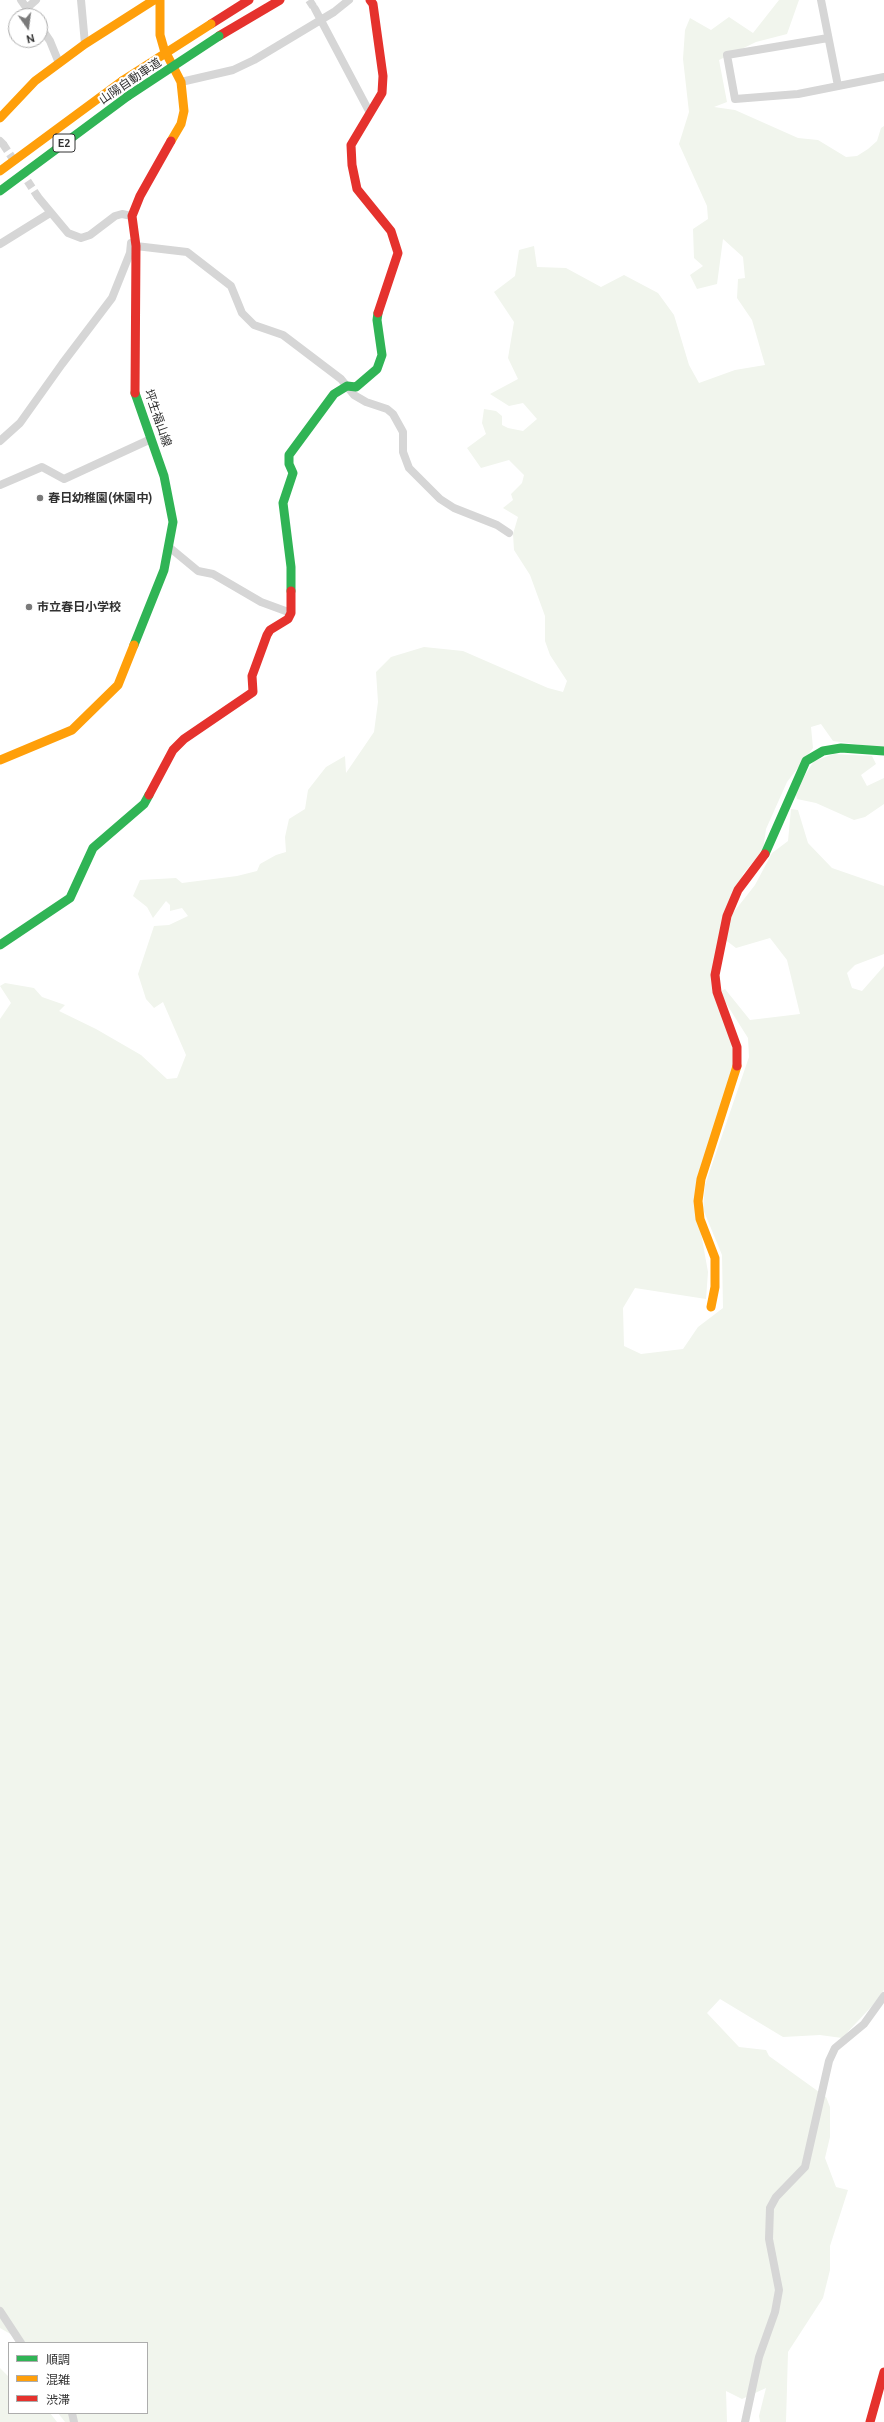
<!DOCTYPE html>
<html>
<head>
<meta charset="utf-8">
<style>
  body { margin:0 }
  #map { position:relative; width:884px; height:2422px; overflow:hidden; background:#fff; font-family:Ubuntu,"Noto Sans JP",sans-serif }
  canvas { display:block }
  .legend { position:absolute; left:8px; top:2342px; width:140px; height:72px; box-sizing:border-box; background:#fff; border:1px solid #adadad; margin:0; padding:5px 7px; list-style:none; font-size:12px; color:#323232 }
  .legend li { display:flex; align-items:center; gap:8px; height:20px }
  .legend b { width:20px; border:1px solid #adadad }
  .north { position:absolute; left:8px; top:8px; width:40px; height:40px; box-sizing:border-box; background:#fff; border:1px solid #adadad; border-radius:50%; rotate:166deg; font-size:11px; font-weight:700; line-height:16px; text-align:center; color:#323232 }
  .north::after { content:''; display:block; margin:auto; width:14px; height:18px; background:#7a7a7a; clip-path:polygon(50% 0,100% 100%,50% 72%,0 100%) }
</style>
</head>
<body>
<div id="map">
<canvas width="884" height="2422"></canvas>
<ul class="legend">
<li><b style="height:5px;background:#30b455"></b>順調</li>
<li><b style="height:5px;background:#ff9f0a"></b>混雑</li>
<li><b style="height:5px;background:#e5322d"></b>渋滞</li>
</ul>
<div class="north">N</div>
</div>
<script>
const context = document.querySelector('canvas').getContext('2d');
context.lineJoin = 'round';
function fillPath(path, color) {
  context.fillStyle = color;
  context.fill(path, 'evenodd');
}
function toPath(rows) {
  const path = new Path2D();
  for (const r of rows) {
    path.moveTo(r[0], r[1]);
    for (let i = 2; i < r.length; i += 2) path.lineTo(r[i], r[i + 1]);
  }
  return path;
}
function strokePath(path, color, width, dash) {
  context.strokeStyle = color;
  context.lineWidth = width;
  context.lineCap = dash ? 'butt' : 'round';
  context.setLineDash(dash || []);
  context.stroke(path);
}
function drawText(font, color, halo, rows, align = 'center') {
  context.font = font + ' Ubuntu,"Noto Sans JP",sans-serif';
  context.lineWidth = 4;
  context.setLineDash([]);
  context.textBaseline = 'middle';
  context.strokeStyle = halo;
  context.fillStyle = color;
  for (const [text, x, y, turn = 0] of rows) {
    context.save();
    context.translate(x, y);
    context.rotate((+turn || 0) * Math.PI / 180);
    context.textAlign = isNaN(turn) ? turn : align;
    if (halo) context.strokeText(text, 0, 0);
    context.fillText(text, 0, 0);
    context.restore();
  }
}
const green = toPath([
  [779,0,799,0,787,34,756,42,719,60,727,102,714,107,735,110,798,138,818,140,846,157,857,156,868,149,877,141,881,128,884,126,884,748,833,741,821,724,811,727,813,748,787,782,766,829,763,850,743,874,711,975,733,1048,733,1067,697,1178,701,1233,708,1272,706,1299,635,1288,623,1308,624,1346,641,1354,683,1349,698,1327,723,1308,722,1255,703,1209,705,1185,749,1057,748,1038,719,992,725,989,750,1020,800,1014,787,960,770,938,736,948,723,938,733,913,755,885,772,853,788,841,791,809,798,810,808,843,832,868,884,886,884,954,855,965,847,973,852,988,862,991,884,966,884,1990,872,2006,842,2038,820,2035,783,2037,720,1999,707,2013,739,2047,766,2050,769,2056,826,2097,830,2107,830,2137,825,2158,836,2187,848,2190,830,2246,830,2270,823,2298,788,2352,786,2422,760,2422,759,2416,766,2388,742,2399,726,2391,727,2422,65,2422,58,2413,147,2413,147,2343,20,2343,19,2339,0,2328,0,1019,11,1003,0,986,5,983,34,988,42,997,65,1005,59,1011,96,1029,141,1055,167,1079,177,1078,186,1055,163,1002,154,1008,146,999,138,974,154,926,169,925,188,916,182,908,170,911,170,905,166,901,153,918,147,907,133,896,140,880,176,878,182,883,237,876,257,871,260,864,276,855,286,852,285,837,289,819,305,809,308,790,326,767,345,756,346,773,374,732,378,702,376,672,391,657,424,647,463,651,548,688,563,692,567,681,550,655,545,641,545,616,530,575,514,550,513,534,518,517,503,508,513,500,511,494,522,483,524,475,509,460,481,468,467,448,486,434,482,423,484,409,496,411,502,416,502,425,508,428,523,431,537,419,523,403,509,406,490,394,518,379,508,358,514,322,494,292,515,276,519,250,534,246,537,267,566,268,601,287,624,275,658,293,674,315,689,365,699,383,735,370,765,365,752,320,737,298,738,279,745,278,743,257,723,239,717,284,697,289,690,275,703,266,694,258,693,229,708,219,707,206,679,144,689,112,683,59,685,30,690,18,711,30,729,17,753,33],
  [834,754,872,756,876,764,861,775,867,786,884,778,884,804,865,817,854,820,816,803,797,799,795,791,814,761],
  [0,2368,9,2377,9,2413,50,2413,57,2422,0,2422]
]);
const streetTunnel = toPath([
  [309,0,315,9],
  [3,144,15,162],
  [21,171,38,197]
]);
const street = toPath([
  [21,0,32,16],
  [81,0,85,44],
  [821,0,838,86],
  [27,8,36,0],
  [315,9,370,113],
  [40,26,50,41,59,63],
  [828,38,727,55,735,99,798,94,884,77],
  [181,82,233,70,254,60,334,12,349,0],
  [0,141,3,144],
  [38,197,68,233,81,238,90,235,115,216,122,214,132,216],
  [0,244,50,213],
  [136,246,187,252,231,286,242,313,254,325,283,335,341,379,354,395,366,402,387,409,393,414,403,432,403,452,409,468,440,499,454,508,497,525,509,533],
  [0,441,20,423,62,364,112,298,130,253,131,243],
  [0,485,42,467,64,479,151,439],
  [169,547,198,571,213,574,261,602,291,613],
  [0,2311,21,2343],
  [72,2413,74,2422],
  [745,2422,759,2357,775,2312,779,2290,769,2239,770,2208,776,2197,805,2167,829,2061,835,2048,864,2024,884,1996]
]);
const fast = toPath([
  [0,191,128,96],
  [291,591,291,567,283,503,293,473,289,464,289,455,334,394,347,386,356,387,377,369,382,355,377,320,378,313],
  [134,645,164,570,173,522,164,476,135,393],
  [765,854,806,761,823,751,841,748,884,751],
  [0,945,70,898,93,848,144,804,149,795]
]);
const slow = toPath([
  [160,0,160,35,164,49,181,82,184,111,181,124,171,141],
  [0,118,35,81,85,44,154,0],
  [0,171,122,81],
  [0,760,72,730,118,685,134,645],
  [711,1307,715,1287,715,1258,700,1219,698,1201,701,1179,737,1066]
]);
const jam = toPath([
  [370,0,373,4,383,76,382,93,351,145,352,165,357,189,391,231,398,253,378,313],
  [211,24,249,0],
  [219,36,280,0],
  [135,393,136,246,132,216,140,196,171,141],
  [149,795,173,750,184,739,253,692,252,676,267,635,270,630,288,619,291,613,291,591],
  [737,1066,737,1047,717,992,715,975,727,916,738,890,765,854],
  [870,2422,884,2372]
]);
const fastBridge = toPath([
  [128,96,219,36]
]);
const slowBridge = toPath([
  [122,81,211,24]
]);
const markers = [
  [40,498,4,"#7a7a7a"],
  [29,607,4,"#7a7a7a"]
];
const shields = [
  [64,143,22]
];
const shieldNames = [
  ["E2",64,143]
];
const streetNames = [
  ["山陽自動車道",130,81,-34],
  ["坪生福山線",158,418,71]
];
const poiNames = [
  ["春日幼稚園(休園中)",48,498],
  ["市立春日小学校",37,607]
];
fillPath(green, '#f1f5ed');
strokePath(streetTunnel, '#d6d6d6', 8, [8, 4]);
strokePath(street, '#d6d6d6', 8);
strokePath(fast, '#30b455', 9);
strokePath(slow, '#ff9f0a', 9);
strokePath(jam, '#e5322d', 9);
strokePath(fastBridge, '#30b455', 9);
strokePath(slowBridge, '#ff9f0a', 9);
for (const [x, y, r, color] of markers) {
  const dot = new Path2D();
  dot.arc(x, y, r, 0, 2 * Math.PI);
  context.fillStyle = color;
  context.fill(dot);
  strokePath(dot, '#fff', 1.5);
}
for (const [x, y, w] of shields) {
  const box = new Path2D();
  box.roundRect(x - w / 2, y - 9, w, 18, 3);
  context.fillStyle = '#fff';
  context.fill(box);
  strokePath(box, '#323232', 1);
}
drawText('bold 11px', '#323232', null, shieldNames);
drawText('12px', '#323232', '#fff', streetNames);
drawText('bold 12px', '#323232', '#fff', poiNames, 'left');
</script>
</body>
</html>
